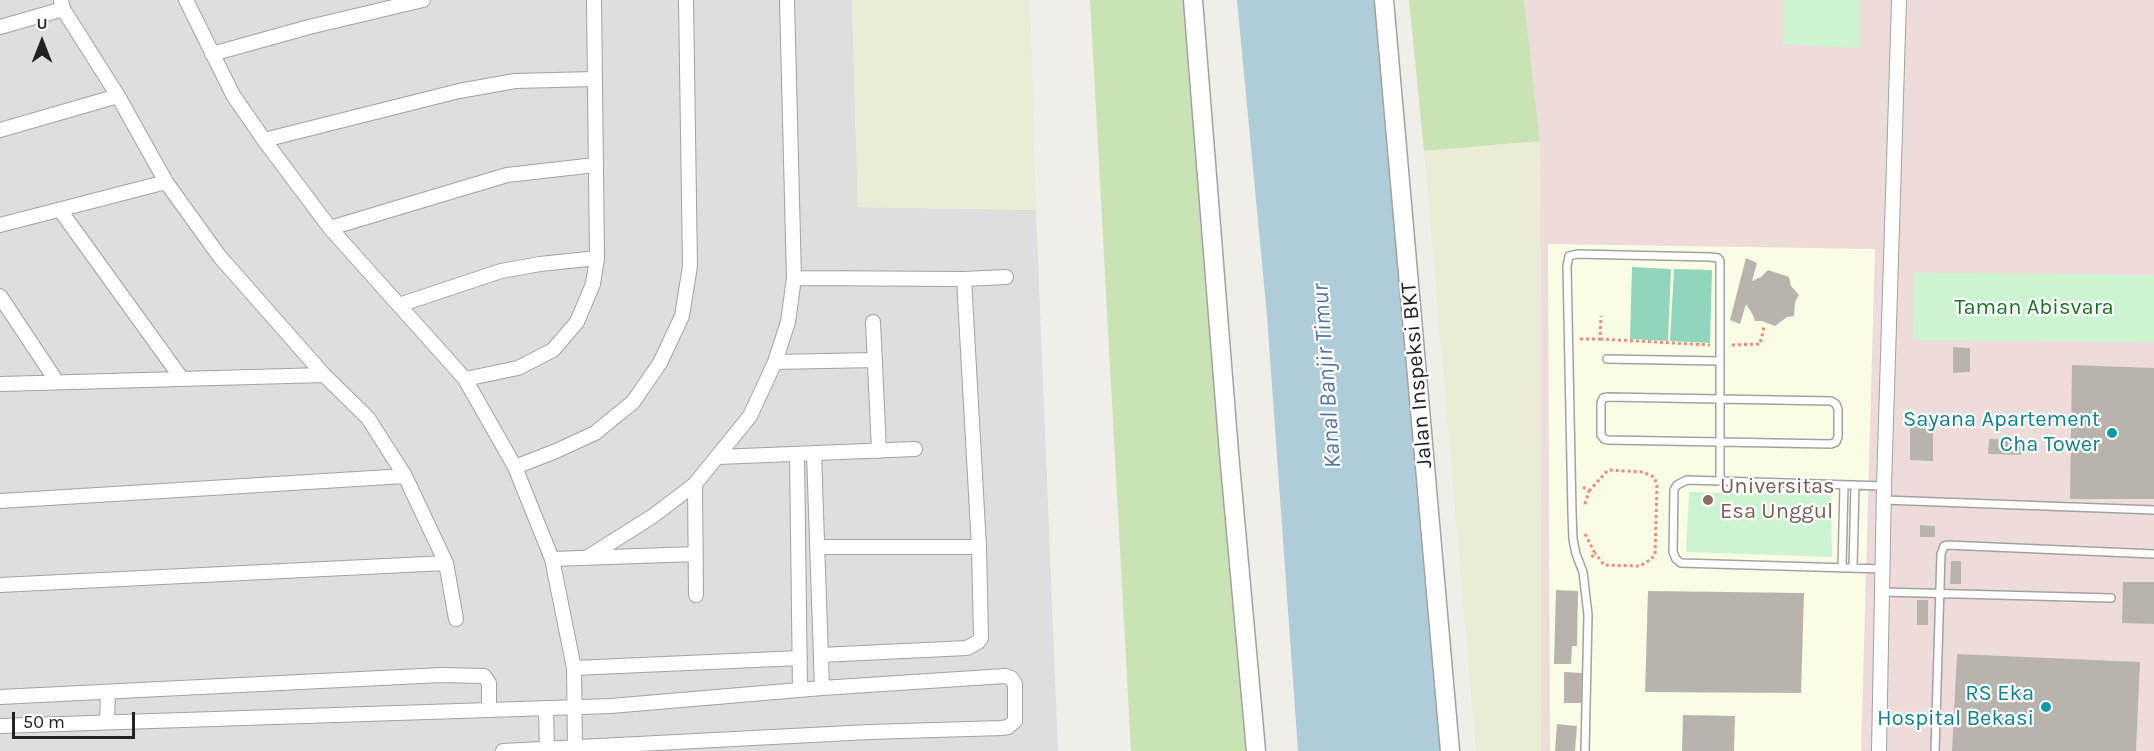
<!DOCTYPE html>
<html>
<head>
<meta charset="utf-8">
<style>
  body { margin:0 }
  #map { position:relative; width:2154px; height:751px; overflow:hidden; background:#f0eee9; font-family:Karla,sans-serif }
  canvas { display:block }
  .north { position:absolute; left:12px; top:12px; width:60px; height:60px; -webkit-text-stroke:4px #fff; paint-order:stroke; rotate:0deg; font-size:16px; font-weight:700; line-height:24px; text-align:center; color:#212121 }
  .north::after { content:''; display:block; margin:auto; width:21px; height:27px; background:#212121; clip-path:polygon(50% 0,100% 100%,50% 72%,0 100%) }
  .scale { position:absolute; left:12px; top:712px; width:123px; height:27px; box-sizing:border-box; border:3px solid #212121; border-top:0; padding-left:8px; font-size:18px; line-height:21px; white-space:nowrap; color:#212121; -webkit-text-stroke:4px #fff; paint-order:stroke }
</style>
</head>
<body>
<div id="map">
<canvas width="2154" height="751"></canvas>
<div class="north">U</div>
<div class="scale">50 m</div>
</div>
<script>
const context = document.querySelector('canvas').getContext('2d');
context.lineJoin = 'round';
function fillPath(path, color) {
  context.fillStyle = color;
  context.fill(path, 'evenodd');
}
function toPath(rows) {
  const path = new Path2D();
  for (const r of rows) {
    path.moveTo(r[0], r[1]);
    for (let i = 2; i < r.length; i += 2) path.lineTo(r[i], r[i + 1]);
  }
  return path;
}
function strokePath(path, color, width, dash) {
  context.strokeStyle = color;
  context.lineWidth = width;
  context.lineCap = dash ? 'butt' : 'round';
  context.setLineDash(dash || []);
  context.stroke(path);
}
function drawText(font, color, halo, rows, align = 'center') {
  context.font = font + ' Karla,sans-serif';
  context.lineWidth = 4.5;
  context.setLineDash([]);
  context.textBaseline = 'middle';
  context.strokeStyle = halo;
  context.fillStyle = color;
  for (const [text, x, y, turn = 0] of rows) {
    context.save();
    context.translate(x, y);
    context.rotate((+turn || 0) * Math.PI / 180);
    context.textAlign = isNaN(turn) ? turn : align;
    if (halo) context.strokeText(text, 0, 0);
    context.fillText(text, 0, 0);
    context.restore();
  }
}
const residential = toPath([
  [0,0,852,0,858,207,1036,210,1058,751,0,751]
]);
const commercial = toPath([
  [1524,0,2154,0,2154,751,1541,751,1540,141]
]);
const education = toPath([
  [1548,244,1875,249,1861,751,1550,751]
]);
const farmland = toPath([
  [852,0,1030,0,1036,210,858,207],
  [1540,141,1541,751,1476,751,1424,151]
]);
const grass = toPath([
  [1090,0,1193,0,1256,751,1131,751],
  [1409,0,1524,0,1540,141,1424,151]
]);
const park = toPath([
  [1783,0,1859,0,1859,48,1783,44],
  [1914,273,2154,275,2154,342,1913,340],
  [1689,492,1831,495,1832,557,1686,552]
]);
const pitch = toPath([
  [1632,267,1671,269,1668,341,1630,339],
  [1674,269,1712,270,1710,343,1670,341]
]);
const water = toPath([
  [1237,0,1378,0,1444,751,1298,751,1267,316]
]);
const building = toPath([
  [1746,258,1757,263,1752,281,1761,277,1768,270,1789,277,1791,286,1799,295,1795,302,1794,316,1787,317,1775,326,1762,321,1755,321,1753,315,1746,304,1740,324,1730,320],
  [1953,347,1970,348,1970,372,1953,373],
  [2072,365,2154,368,2154,499,2070,499],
  [1910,419,1933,420,1933,461,1910,460],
  [1989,439,2022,440,2021,455,1988,454],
  [1920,525,1935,526,1935,537,1920,537],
  [1951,561,1961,561,1961,584,1950,584],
  [2123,582,2154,582,2154,624,2122,623],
  [1556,590,1578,591,1577,646,1572,646,1571,664,1554,664],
  [1648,591,1804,593,1801,693,1645,692],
  [1917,600,1928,600,1928,625,1917,625],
  [1957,654,2140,662,2136,751,1952,751],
  [1564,672,1582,673,1581,703,1564,703],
  [1683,715,1735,716,1734,751,1682,751],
  [1557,724,1577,726,1575,751,1555,751]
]);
const path = toPath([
  [1580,339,1600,339,1601,316],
  [1600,339,1710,345],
  [1732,345,1760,344,1764,327],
  [1583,487,1589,491,1584,507],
  [1589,491,1608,470,1643,472,1654,477,1657,485,1655,555,1650,560,1640,566,1604,565,1595,553],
  [1585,534,1595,553,1590,559]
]);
const service = toPath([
  [1607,359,1720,361],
  [1608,397,1831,401,1836,404,1838,409,1838,437,1836,442,1831,444,1608,440,1604,439,1601,435,1601,403,1603,398,1608,397],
  [1884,500,2154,510],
  [1842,568,1844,485],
  [1853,568,1855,485],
  [1883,569,1681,563,1676,559,1673,552,1674,490,1677,485,1687,480,1884,486],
  [1883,592,2111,598],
  [1585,751,1588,615,1583,572,1576,554,1573,539,1572,513,1567,266,1569,256,1577,254,1710,257,1718,258,1720,261,1720,481],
  [1935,751,1941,554,1944,546,1947,545,2154,554]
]);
const minor = toPath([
  [61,0,63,9,118,96,166,182,220,257,324,375,368,418,405,476,446,563,456,619],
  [186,0,233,95,264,140,330,228,465,379,515,467,552,559,574,668,800,658],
  [0,27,63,9],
  [212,54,309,27,423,0],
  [0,130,118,96],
  [264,140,459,91,515,81,594,79],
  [60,210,182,379],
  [0,225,166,182],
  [330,228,507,175,595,165],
  [794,278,964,279,1006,277],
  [0,296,57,382],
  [399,305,501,271,540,264,597,258],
  [873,322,879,451],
  [775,362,875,360],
  [465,379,518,368,553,350,577,322,593,284,597,258,594,0],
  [0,384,324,375],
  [814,453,822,688],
  [797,454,800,690],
  [718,457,915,449],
  [515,467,556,451,595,433,633,402,660,363,682,316,690,266,686,0],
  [695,484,696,595],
  [0,501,405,476],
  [817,547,979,547],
  [588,557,653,516,695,484,750,416,775,362,788,322,794,278,787,0],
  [552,559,696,554],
  [0,585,446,563],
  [821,655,967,648,978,642,981,638,979,547,964,279],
  [574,668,575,751],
  [0,697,441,675,484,676,489,683,489,709],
  [546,708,547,751],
  [107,722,108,692],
  [0,726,611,706,822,688,1005,676,1011,678,1015,684,1015,721,1008,727,1002,728,869,732,503,751],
  [1879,751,1884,486,1899,0]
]);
const tertiary = toPath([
  [1193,0,1229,453,1256,751],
  [1384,0,1450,751]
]);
const markers = [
  [2112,433,6,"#0f9aa8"],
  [1708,500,6,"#8d6e63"],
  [2046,707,6,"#0f9aa8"]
];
const parkNames = [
  ["Taman Abisvara",2034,308]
];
const streetNames = [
  ["Jalan Inspeksi BKT",1417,375,-95]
];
const cultureNames = [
  ["Sayana Apartement",2100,420],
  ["Cha Tower",2100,445],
  ["RS Eka",2034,694],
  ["Hospital Bekasi",2034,719]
];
const educationNames = [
  ["Universitas",1720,487],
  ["Esa Unggul",1720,512]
];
const waterNames = [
  ["Kanal Banjir Timur",1327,376,-94]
];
fillPath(residential, '#dfdede');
fillPath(commercial, '#eedcda');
fillPath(education, '#fbfce6');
fillPath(farmland, '#eaecd6');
fillPath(grass, '#cae3b5');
fillPath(park, '#ccf4d1');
fillPath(pitch, '#91d5bd');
fillPath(water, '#afcdd8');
fillPath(building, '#b9b3ae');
strokePath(service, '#a2a2a2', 10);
strokePath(minor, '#a2a2a2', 16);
strokePath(tertiary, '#a2a2a2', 21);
strokePath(path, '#e98f80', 3, [3, 3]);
strokePath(service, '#fff', 7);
strokePath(minor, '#fff', 14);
strokePath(tertiary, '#fff', 18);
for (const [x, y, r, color] of markers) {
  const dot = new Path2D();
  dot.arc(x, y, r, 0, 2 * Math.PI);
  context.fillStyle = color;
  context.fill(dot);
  strokePath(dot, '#fff', 2);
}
drawText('22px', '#1a7425', '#fff', parkNames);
drawText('22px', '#212121', '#fff', streetNames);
drawText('22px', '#0d838f', '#fff', cultureNames, 'right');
drawText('22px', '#785e54', '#fff', educationNames, 'left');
drawText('italic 24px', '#54779e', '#fff', waterNames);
</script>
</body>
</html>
